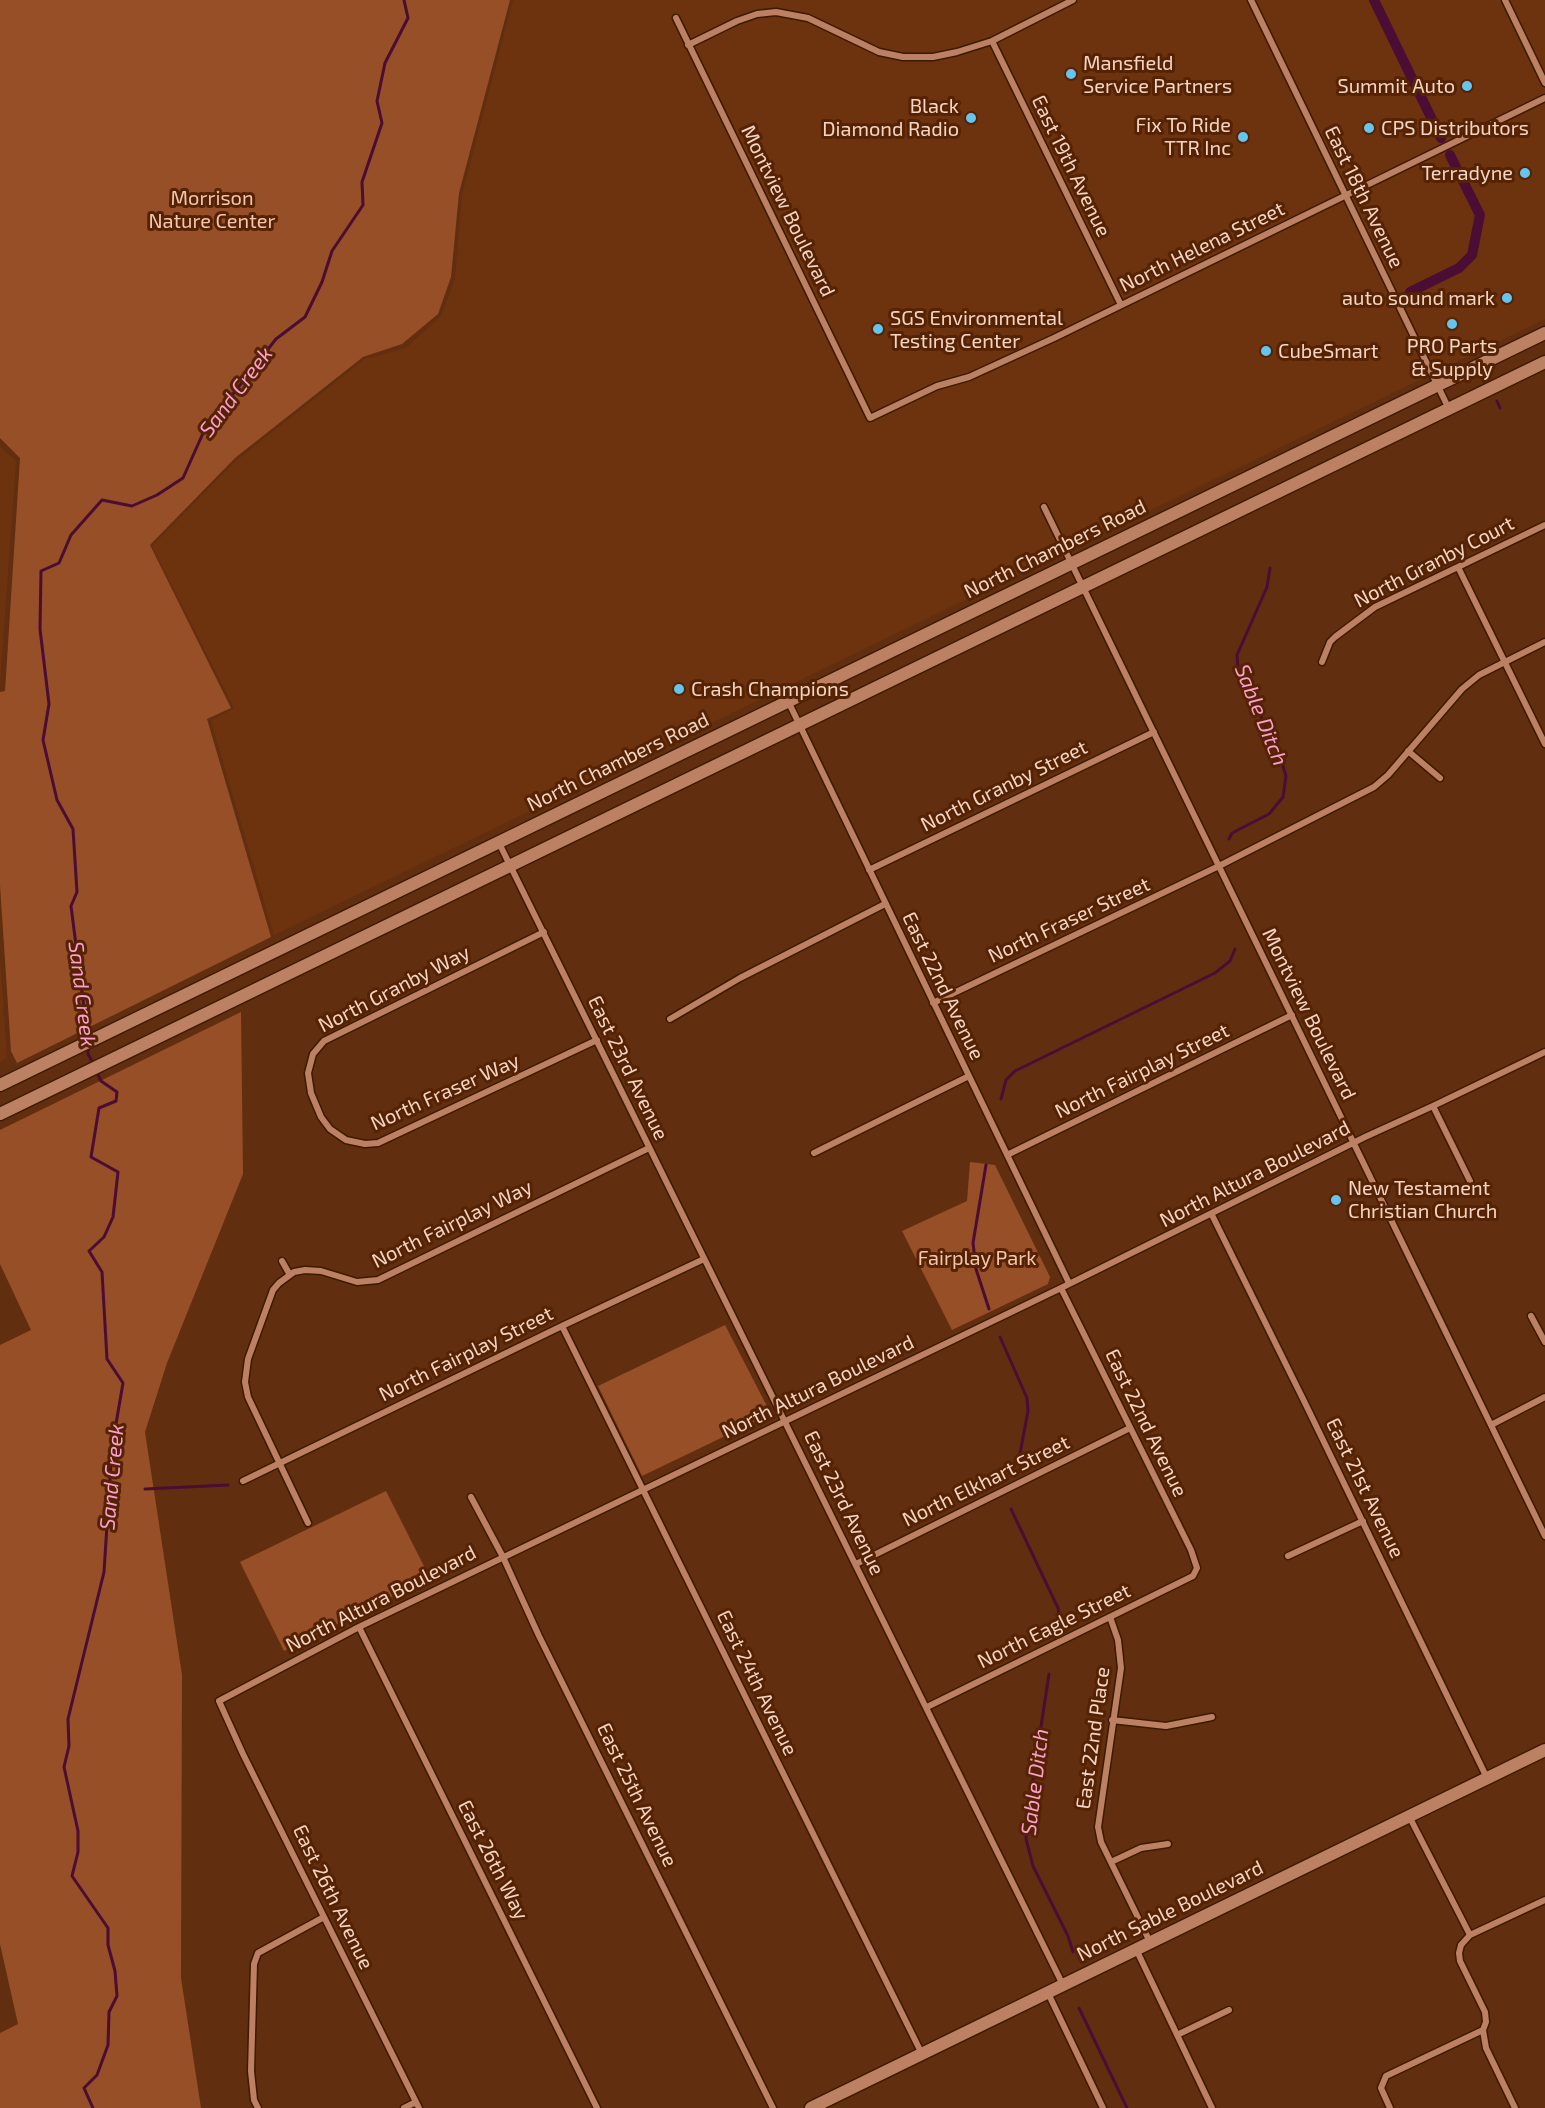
<!DOCTYPE html>
<html>
<head>
<meta charset="utf-8">
<style>
  body { margin:0 }
  canvas { display:block; background:#612e0f }
</style>
</head>
<body>
<canvas width="1545" height="2108"></canvas>
<script>
const context = document.querySelector('canvas').getContext('2d');
context.lineJoin = 'round';
function fillPath(path, color) {
  context.fillStyle = color;
  context.fill(path, 'evenodd');
}
function toPath(rows) {
  const path = new Path2D();
  for (const r of rows) {
    path.moveTo(r[0], r[1]);
    for (let i = 2; i < r.length; i += 2) path.lineTo(r[i], r[i + 1]);
  }
  return path;
}
function strokePath(path, color, width, dash) {
  context.strokeStyle = color;
  context.lineWidth = width;
  context.lineCap = dash ? 'butt' : 'round';
  context.setLineDash(dash || []);
  context.stroke(path);
}
function drawText(font, color, halo, rows, align = 'center') {
  context.font = font + ' "Exo 2",sans-serif';
  context.lineWidth = 6;
  context.setLineDash([]);
  context.textBaseline = 'middle';
  context.strokeStyle = halo;
  context.fillStyle = color;
  for (const [text, x, y, turn = 0] of rows) {
    context.save();
    context.translate(x, y);
    context.rotate((+turn || 0) * Math.PI / 180);
    context.textAlign = isNaN(turn) ? turn : align;
    if (halo) context.strokeText(text, 0, 0);
    context.fillText(text, 0, 0);
    context.restore();
  }
}
const built = toPath([
  [513,0,1545,0,1545,319,274,935,211,721,234,708,152,546,237,460,365,359,406,348,441,316,455,279,462,195],
  [0,447,16,461,0,683],
  [0,957,7,1058,0,1062]
]);
const green = toPath([
  [0,0,510,0,459,193,451,277,438,314,402,344,363,357,235,458,150,545,231,708,207,719,271,937,17,1063,11,1051,0,885,0,692,5,691,20,458,0,438],
  [241,1012,243,1174,167,1363,145,1432,182,1675,181,1978,201,2108,0,2108,0,2033,18,2024,0,1944,0,1345,31,1330,0,1264,0,1130],
  [970,1162,995,1165,1050,1277,1048,1284,952,1330,902,1231,967,1201],
  [725,1325,771,1414,642,1476,598,1386],
  [386,1491,430,1578,284,1651,240,1562]
]);
const stream = toPath([
  [1497,401,1500,408],
  [1229,839,1232,833,1269,814,1283,797,1286,776,1280,756,1238,669,1237,655,1267,587,1270,568],
  [88,1039,71,906,77,892,73,829,57,800,43,740,49,704,40,629,41,571,59,563,71,535,102,500,132,506,157,495,183,478,204,431,276,339,305,317,322,282,332,251,363,205,362,182,382,123,377,101,385,63,408,18,404,0],
  [88,1046,88,1054,94,1065],
  [1001,1099,1006,1080,1015,1071,1215,973,1230,961,1235,949],
  [986,1165,973,1243,976,1269,989,1309],
  [1000,1337,1027,1398,1028,1411,1018,1464],
  [145,1489,228,1485],
  [1011,1509,1058,1608,1060,1624],
  [1049,1674,1027,1818,1026,1839,1033,1866,1068,1936,1073,1952],
  [1079,2008,1127,2108],
  [93,2108,84,2088,97,2075,108,2045,109,2012,117,1996,115,1971,108,1945,108,1928,72,1876,78,1852,78,1831,64,1767,69,1746,68,1719,104,1572,112,1447,123,1383,107,1359,102,1272,89,1251,104,1237,113,1217,118,1172,91,1157,99,1108,116,1101,117,1092,101,1081,96,1071]
]);
const canal = toPath([
  [1374,0,1441,138],
  [1410,292,1459,268,1472,255,1480,215,1450,155]
]);
const street = toPath([
  [1251,0,1448,407],
  [1505,0,1545,83],
  [676,18,870,418,937,386,969,377,1054,338,1545,98],
  [992,41,1121,305],
  [688,45,737,21,757,14,776,12,808,18,879,52,903,57,933,57,957,52,992,41,1073,0],
  [1044,507,1545,1536],
  [1458,567,1545,744],
  [1322,662,1330,642,1335,637,1375,607,1545,525],
  [788,701,1069,1283],
  [1408,751,1440,778],
  [499,843,1063,1985],
  [869,870,1154,732],
  [544,932,324,1041,313,1054,308,1073,311,1093,321,1117,330,1129,346,1140,365,1144,378,1143,597,1040],
  [933,1003,1219,866,1374,787,1388,775,1462,689,1479,675,1545,642],
  [670,1019,740,978,885,904],
  [1433,1106,1470,1181],
  [814,1153,969,1076],
  [1007,1155,1292,1015],
  [1212,1215,1305,1403,1487,1778],
  [282,1261,290,1275],
  [1531,1316,1545,1342],
  [562,1326,922,2054],
  [1491,1425,1545,1397],
  [243,1481,562,1326,704,1259],
  [471,1497,503,1557,539,1636,773,2108],
  [308,1523,248,1397,245,1382,248,1359,273,1290,279,1283,294,1272,305,1270,321,1271,357,1282,378,1280,649,1148],
  [1288,1556,1363,1521],
  [856,1564,1130,1428],
  [1110,1617,1118,1640,1121,1668,1098,1827,1101,1842,1150,1942],
  [359,1627,597,2108],
  [927,1707,1193,1576,1197,1568,1191,1550,1061,1288],
  [1112,1720,1166,1726,1212,1717],
  [1409,1816,1470,1935],
  [1111,1862,1141,1848,1168,1844],
  [1136,1949,1212,2108],
  [1048,1993,1103,2108],
  [1177,2035,1229,2010],
  [258,2108,254,2100,251,2071,254,1964,258,1953,324,1917],
  [404,2108,416,2102],
  [419,2108,243,1754,219,1701,359,1627,1061,1288,1365,1137,1433,1106,1545,1052],
  [1390,2108,1381,2088,1386,2076,1483,2030],
  [1515,2108,1486,2048,1483,2030,1486,2022,1485,2012,1460,1961,1459,1953,1461,1945,1470,1935,1545,1900]
]);
const secondary = toPath([
  [0,1085,1545,333],
  [0,1114,1545,362],
  [811,2108,1545,1750]
]);
const markers = [
  [1071,74,6,"#65c5ee"],
  [1467,86,6,"#65c5ee"],
  [971,118,6,"#65c5ee"],
  [1369,128,6,"#65c5ee"],
  [1243,137,6,"#65c5ee"],
  [1525,173,6,"#65c5ee"],
  [1507,298,6,"#65c5ee"],
  [1452,324,6,"#65c5ee"],
  [878,329,6,"#65c5ee"],
  [1266,351,6,"#65c5ee"],
  [679,689,6,"#65c5ee"],
  [1336,1200,6,"#65c5ee"]
];
const poiNames = [
  ["Mansfield",1083,63],
  ["Service Partners",1083,86],
  ["Summit Auto",1455,86,"right"],
  ["Black",959,106,"right"],
  ["Diamond Radio",959,129,"right"],
  ["Fix To Ride",1231,125,"right"],
  ["TTR Inc",1231,148,"right"],
  ["CPS Distributors",1381,128],
  ["Terradyne",1513,173,"right"],
  ["auto sound mark",1495,298,"right"],
  ["SGS Environmental",890,318],
  ["Testing Center",890,341],
  ["PRO Parts",1452,346,"center"],
  ["& Supply",1452,369,"center"],
  ["CubeSmart",1278,351],
  ["Crash Champions",691,689],
  ["New Testament",1348,1188],
  ["Christian Church",1348,1211]
];
const streetNames = [
  ["East 19th Avenue",1071,166,64],
  ["East 18th Avenue",1364,197,64],
  ["Montview Boulevard",788,211,64],
  ["North Helena Street",1202,247,-26],
  ["North Chambers Road",1055,549,-26],
  ["North Granby Court",1434,562,-27],
  ["North Chambers Road",618,762,-26],
  ["North Granby Street",1004,786,-26],
  ["North Fraser Street",1069,920,-25],
  ["East 22nd Avenue",943,986,64],
  ["North Granby Way",394,989,-27],
  ["Montview Boulevard",1309,1014,64],
  ["East 23rd Avenue",628,1068,64],
  ["North Fairplay Street",1142,1071,-26],
  ["North Fraser Way",445,1092,-24],
  ["North Altura Boulevard",1255,1174,-27],
  ["North Fairplay Way",452,1224,-26],
  ["North Fairplay Street",466,1354,-26],
  ["North Altura Boulevard",818,1387,-26],
  ["East 22nd Avenue",1146,1423,64],
  ["North Elkhart Street",986,1481,-26],
  ["East 21st Avenue",1365,1488,64],
  ["East 23rd Avenue",844,1503,64],
  ["North Altura Boulevard",381,1599,-27],
  ["North Eagle Street",1054,1626,-26],
  ["East 24th Avenue",757,1683,64],
  ["East 22nd Place",1093,1738,-82],
  ["East 25th Avenue",637,1795,64],
  ["East 26th Way",493,1860,63],
  ["East 26th Avenue",333,1897,64],
  ["North Sable Boulevard",1170,1911,-26]
];
const parkNames = [
  ["Morrison",212,198],
  ["Nature Center",212,221],
  ["Fairplay Park",977,1258]
];
const waterNames = [
  ["Sand Creek",236,392,-53],
  ["Sable Ditch",1261,715,68],
  ["Sand Creek",82,994,83],
  ["Sand Creek",112,1477,-85],
  ["Sable Ditch",1035,1782,-83]
];
fillPath(built, '#6d330f');
fillPath(green, '#964f26');
strokePath(stream, '#4b0d33', 3);
strokePath(canal, '#4b0d33', 10);
strokePath(street, '#3e1902', 9);
strokePath(secondary, '#3e1902', 15);
strokePath(street, '#bc8163', 6);
strokePath(secondary, '#bc8163', 12);
for (const [x, y, r, color] of markers) {
  const dot = new Path2D();
  dot.arc(x, y, r, 0, 2 * Math.PI);
  context.fillStyle = color;
  context.fill(dot);
  strokePath(dot, '#552303', 2);
}
drawText('20px', '#f4d4c3', '#552303', poiNames, 'left');
drawText('20px', '#f4d4c3', '#552303', streetNames);
drawText('20px', '#f5c6ae', '#552303', parkNames);
drawText('italic 21px', '#fc9ece', '#552303', waterNames);
</script>
</body>
</html>
